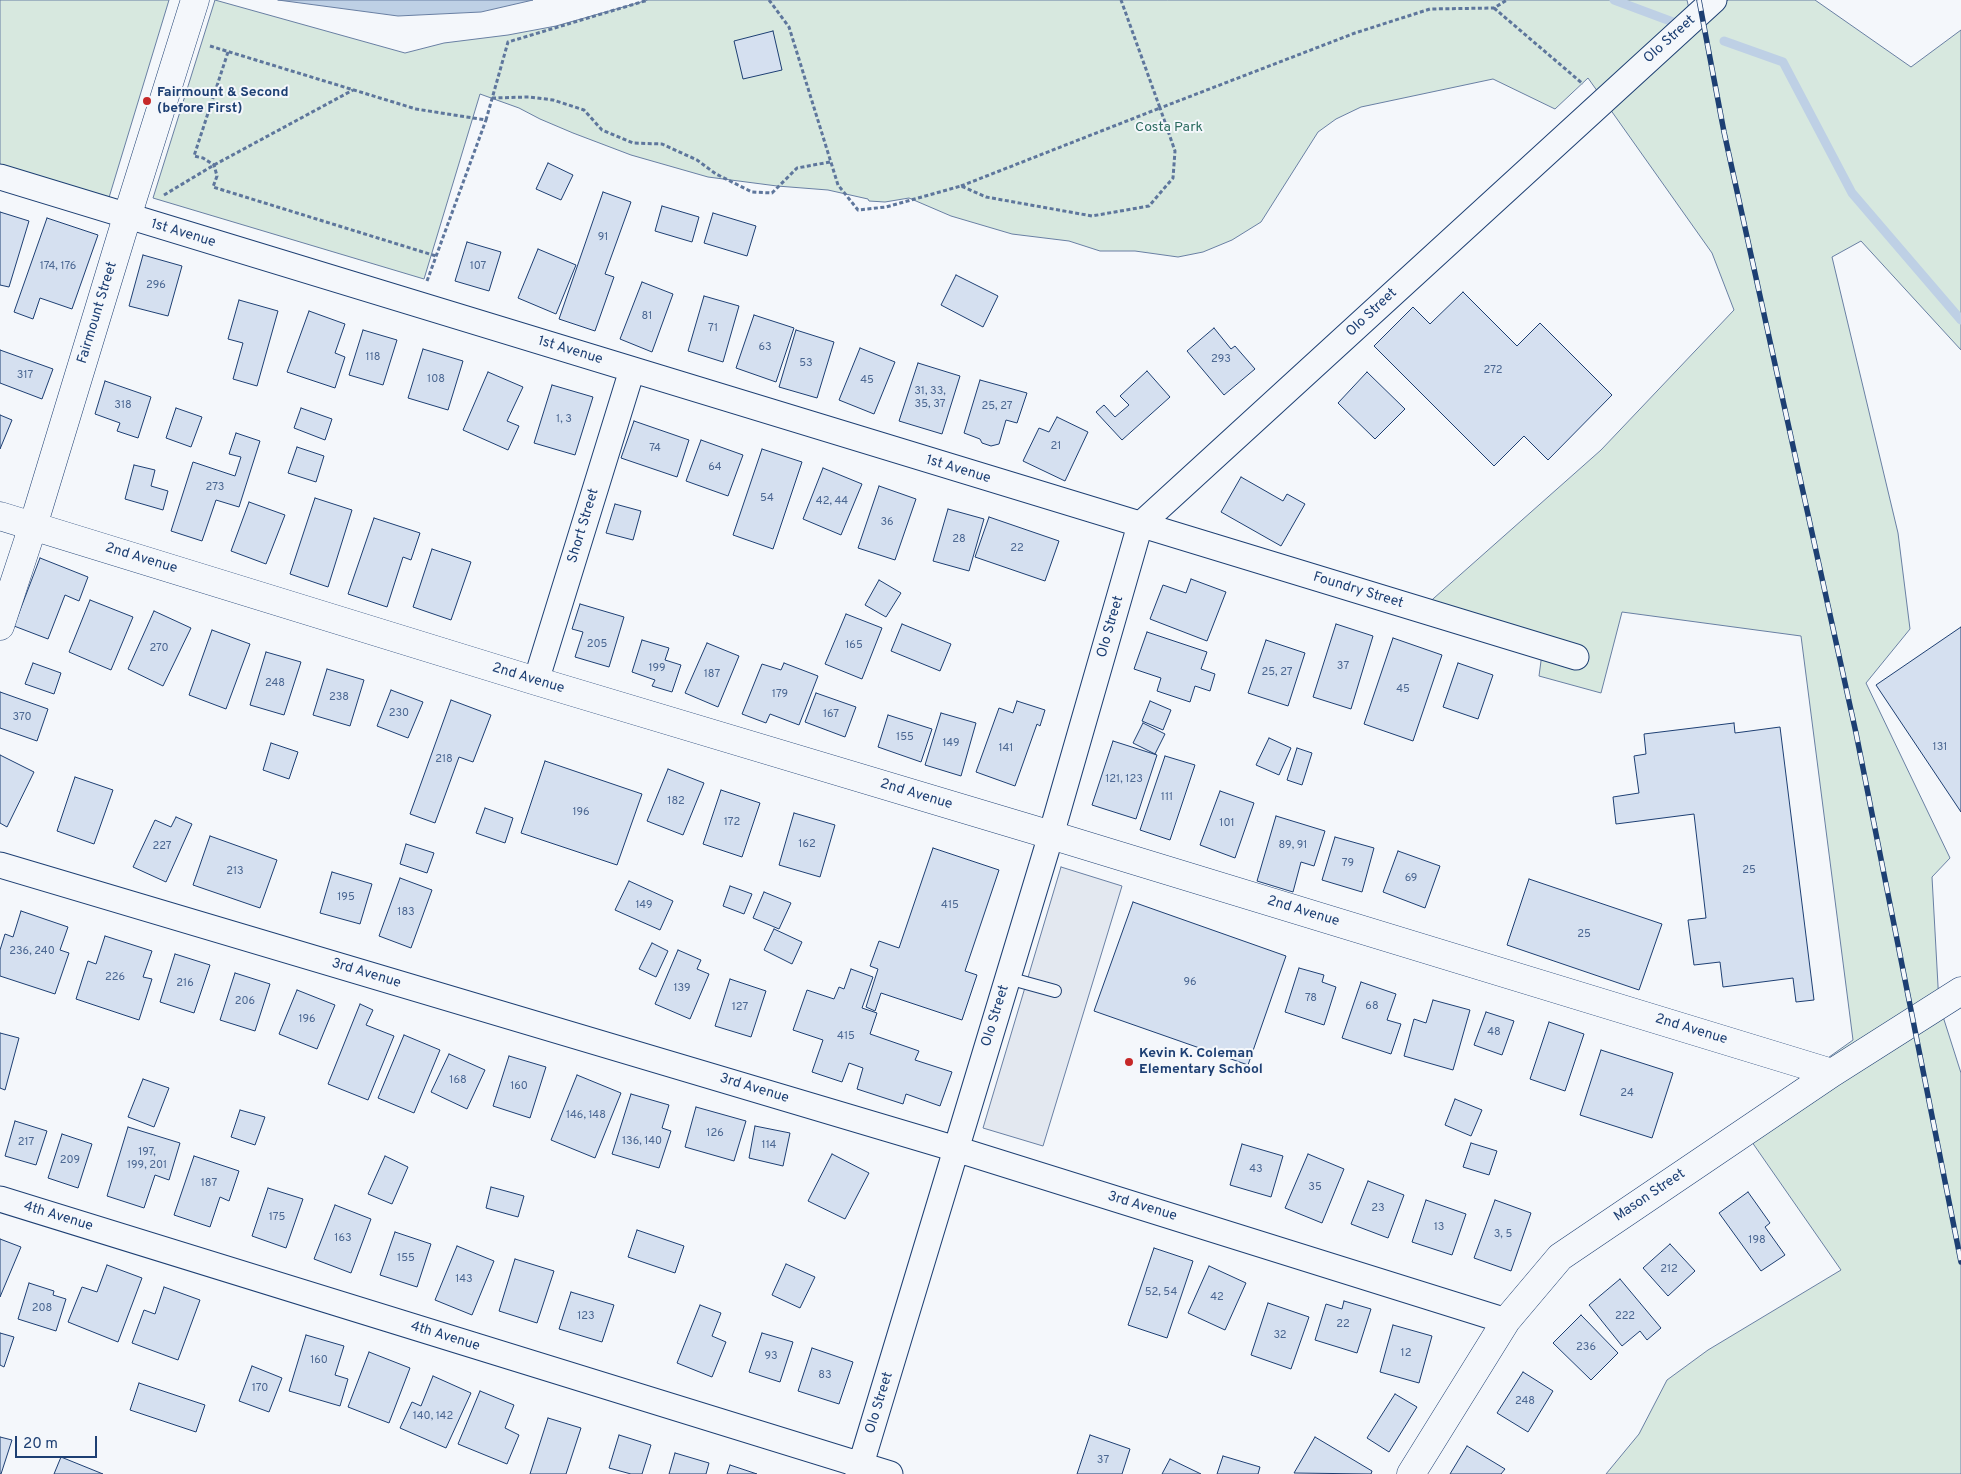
<!DOCTYPE html>
<html>
<head>
<meta charset="utf-8">
<style>
  body { margin:0 }
  #map { position:relative; width:1961px; height:1474px; overflow:hidden; background:#f4f7fb; font-family:Overpass,sans-serif }
  canvas { display:block }
  .scale { position:absolute; left:15px; top:1436px; width:82px; height:22px; box-sizing:border-box; border:2px solid #1d3f73; border-top:0; padding-left:6px; font-size:15px; line-height:18px; white-space:nowrap; color:#1d3f73; -webkit-text-stroke:4px #f4f7fb; paint-order:stroke }
</style>
</head>
<body>
<div id="map">
<canvas width="1961" height="1474"></canvas>
<div class="scale">20 m</div>
</div>
<script>
const context = document.querySelector('canvas').getContext('2d');
context.lineJoin = 'round';
function fillPath(path, color) {
  context.fillStyle = color;
  context.fill(path, 'evenodd');
}
function toPath(rows) {
  const path = new Path2D();
  for (const r of rows) {
    path.moveTo(r[0], r[1]);
    for (let i = 2; i < r.length; i += 2) path.lineTo(r[i], r[i + 1]);
  }
  return path;
}
function strokePath(path, color, width, dash) {
  context.strokeStyle = color;
  context.lineWidth = width;
  context.lineCap = dash ? 'butt' : 'round';
  context.setLineDash(dash || []);
  context.stroke(path);
}
function drawText(font, color, halo, rows, align = 'center') {
  context.font = font + ' Overpass,sans-serif';
  context.lineWidth = 4;
  context.setLineDash([]);
  context.textBaseline = 'middle';
  context.strokeStyle = halo;
  context.fillStyle = color;
  for (const [text, x, y, turn = 0] of rows) {
    context.save();
    context.translate(x, y);
    context.rotate((+turn || 0) * Math.PI / 180);
    context.textAlign = isNaN(turn) ? turn : align;
    if (halo) context.strokeText(text, 0, 0);
    context.fillText(text, 0, 0);
    context.restore();
  }
}
const green = toPath([
  [0,0,169,0,104,214,0,182,0,0],
  [215,0,405,53,444,43,508,35,556,26,648,0,1687,0,1694,31,1728,0,1815,0,1911,67,1961,30,1961,350,1861,241,1832,257,1898,533,1910,629,1866,683,1950,858,1932,877,1939,1004,1961,1073,1961,1474,1606,1474,1639,1434,1667,1380,1708,1350,1841,1270,1738,1122,1853,1040,1801,636,1622,612,1601,693,1539,676,1543,646,1425,606,1601,450,1734,310,1712,253,1588,78,1555,109,1493,79,1361,107,1336,119,1318,132,1261,222,1232,240,1203,252,1178,257,1135,251,1100,251,1069,241,1012,234,951,216,909,198,885,202,869,201,868,199,828,190,777,186,708,177,631,155,573,133,540,119,519,108,480,94,424,279,153,198,215,0]
]);
const parking = toPath([
  [1061,867,1122,886,1043,1146,983,1128,1061,867]
]);
const water = toPath([
  [278,0,533,0,481,12,398,16,278,0]
]);
const stream = toPath([
  [1614,0,1681,25],
  [1724,41,1783,62,1852,193,1961,320]
]);
const building = toPath([
  [773,31,782,70,743,79,734,41,773,31],
  [548,163,573,175,561,200,536,189,548,163],
  [603,192,631,202,605,274,614,277,595,331,559,319,603,192],
  [662,206,699,217,692,242,655,231,662,206],
  [0,212,29,221,9,287,0,285,0,212],
  [713,213,756,226,747,256,704,243,713,213],
  [47,218,98,235,72,309,40,298,33,319,14,312,47,218],
  [467,242,501,252,489,291,455,281,467,242],
  [538,249,576,265,556,314,518,298,538,249],
  [143,255,182,266,168,316,129,306,143,255],
  [956,275,998,296,983,327,941,305,956,275],
  [642,282,673,294,652,352,620,339,642,282],
  [1463,292,1517,346,1540,323,1612,395,1548,460,1524,436,1494,466,1374,346,1413,307,1430,324,1463,292],
  [704,296,739,306,723,362,688,351,704,296],
  [239,300,278,311,257,386,233,379,243,343,228,339,239,300],
  [309,311,345,324,335,353,345,357,335,388,287,372,309,311],
  [754,315,794,328,776,382,736,368,754,315],
  [1214,328,1231,349,1235,346,1255,369,1224,395,1187,351,1214,328],
  [363,330,397,340,383,385,349,375,363,330],
  [796,330,834,342,817,398,779,387,796,330],
  [860,348,895,362,874,414,839,400,860,348],
  [423,349,463,361,448,410,408,398,423,349],
  [0,350,53,369,42,399,0,383,0,350],
  [918,363,960,376,942,434,899,421,918,363],
  [1147,371,1170,397,1122,440,1096,412,1104,405,1115,417,1129,405,1120,396,1147,371],
  [488,372,523,387,507,421,519,426,508,450,463,430,488,372],
  [1367,372,1405,409,1375,439,1338,403,1367,372],
  [980,380,1027,393,1017,423,1006,420,999,444,991,446,982,443,980,439,964,433,980,380],
  [105,381,151,397,138,438,117,431,120,423,95,414,105,381],
  [552,385,593,397,575,455,534,443,552,385],
  [176,408,202,417,191,447,166,438,176,408],
  [301,408,332,419,325,440,294,428,301,408],
  [0,415,12,420,0,449,0,415],
  [1057,417,1088,432,1065,481,1023,461,1039,428,1049,432,1057,417],
  [634,421,689,440,677,477,621,458,634,421],
  [236,433,260,441,239,507,216,500,202,541,171,531,193,462,235,476,241,457,229,454,236,433],
  [701,440,743,455,728,496,686,481,701,440],
  [297,447,324,456,316,482,288,473,297,447],
  [762,449,802,462,773,549,733,535,762,449],
  [134,465,155,470,151,486,168,491,163,510,125,499,134,465],
  [823,468,862,484,841,535,803,519,823,468],
  [1241,477,1283,501,1287,494,1305,504,1281,546,1221,512,1241,477],
  [879,486,916,499,895,560,858,548,879,486],
  [315,498,352,510,328,587,290,574,315,498],
  [249,502,285,515,266,564,231,551,249,502],
  [615,504,641,511,633,540,606,533,615,504],
  [948,509,984,519,969,571,933,561,948,509],
  [989,517,1059,541,1045,581,975,557,989,517],
  [374,518,420,533,411,560,403,557,387,607,348,594,374,518],
  [432,549,471,562,451,620,413,607,432,549],
  [40,558,88,577,79,601,65,595,48,639,14,626,40,558],
  [1191,579,1226,592,1207,641,1150,619,1163,585,1186,593,1191,579],
  [879,580,901,593,886,617,865,605,879,580],
  [90,600,133,617,111,670,69,652,90,600],
  [580,604,624,617,609,667,575,657,583,632,572,629,580,604],
  [154,611,191,628,163,686,128,669,154,611],
  [846,614,882,628,862,679,825,664,846,614],
  [902,624,951,644,940,671,891,651,902,624],
  [1336,624,1373,636,1351,709,1313,697,1336,624],
  [1961,627,1961,812,1876,685,1961,627],
  [212,630,250,644,226,709,189,695,212,630],
  [1147,632,1207,652,1201,669,1215,674,1210,691,1195,686,1190,702,1157,691,1161,678,1134,669,1147,632],
  [1393,638,1442,655,1413,741,1364,724,1393,638],
  [642,640,669,648,665,660,681,665,672,692,652,686,655,680,632,672,642,640],
  [1266,640,1305,653,1288,706,1248,693,1266,640],
  [707,643,739,656,718,707,685,693,707,643],
  [266,652,301,662,284,715,250,705,266,652],
  [33,663,61,673,54,694,25,684,33,663],
  [784,663,818,676,799,725,770,714,766,723,742,714,762,664,781,670,784,663],
  [1458,663,1493,675,1478,719,1443,707,1458,663],
  [327,669,364,680,350,726,313,715,327,669],
  [391,690,423,702,408,738,377,726,391,690],
  [0,692,48,709,37,741,0,728,0,692],
  [816,693,856,707,845,737,805,722,816,693],
  [451,700,491,715,473,762,459,757,435,823,410,814,451,700],
  [1017,701,1045,710,1040,726,1037,724,1015,786,976,772,999,708,1013,713,1017,701],
  [1150,701,1171,710,1163,730,1142,721,1150,701],
  [941,713,976,723,961,776,925,765,941,713],
  [888,715,932,729,921,762,878,747,888,715],
  [1143,723,1165,734,1155,754,1133,743,1143,723],
  [1734,723,1735,733,1780,727,1814,1000,1796,1002,1793,978,1723,987,1720,962,1694,965,1688,920,1706,918,1694,814,1616,824,1613,797,1639,793,1634,756,1646,754,1644,734,1734,723],
  [1269,738,1291,748,1279,775,1256,765,1269,738],
  [1113,741,1157,755,1136,819,1092,805,1113,741],
  [271,743,298,752,289,779,263,770,271,743],
  [1297,748,1312,753,1302,785,1287,780,1297,748],
  [0,755,34,772,7,827,0,823,0,755],
  [1165,756,1195,765,1170,840,1140,830,1165,756],
  [545,761,642,794,617,865,521,833,545,761],
  [668,769,704,783,683,835,647,821,668,769],
  [75,777,113,790,94,844,57,831,75,777],
  [721,790,760,803,742,857,703,844,721,790],
  [1220,791,1254,803,1235,858,1200,845,1220,791],
  [485,808,513,818,505,843,476,833,485,808],
  [794,813,835,825,820,877,779,865,794,813],
  [1276,816,1325,831,1314,866,1301,862,1293,892,1257,881,1276,816],
  [176,817,192,824,166,882,133,867,155,820,171,827,176,817],
  [210,836,277,860,260,908,193,885,210,836],
  [1335,837,1374,848,1362,892,1322,880,1335,837],
  [406,844,434,853,427,873,400,864,406,844],
  [933,848,999,870,965,971,977,975,962,1020,881,993,875,1011,866,1007,878,969,870,966,879,941,899,948,933,848],
  [1398,851,1440,866,1425,908,1383,892,1398,851],
  [332,872,372,884,360,924,320,913,332,872],
  [400,878,432,890,411,948,379,936,400,878],
  [1529,879,1662,924,1639,990,1507,945,1529,879],
  [629,881,673,901,660,930,615,910,629,881],
  [730,886,752,894,744,914,723,906,730,886],
  [764,892,791,903,779,929,753,918,764,892],
  [1133,902,1286,956,1248,1065,1094,1011,1133,902],
  [21,911,68,927,60,950,69,953,55,994,0,976,0,950,5,934,13,937,21,911],
  [774,929,802,942,792,964,764,950,774,929],
  [105,936,152,951,143,977,152,979,139,1020,76,999,88,961,96,964,105,936],
  [652,943,668,951,656,977,639,969,652,943],
  [678,950,701,960,697,969,709,974,690,1019,655,1004,678,950],
  [175,954,210,965,194,1013,160,1002,175,954],
  [1299,968,1324,975,1322,982,1336,987,1324,1025,1285,1012,1299,968],
  [851,969,873,977,862,1008,877,1013,870,1034,919,1051,915,1060,952,1072,940,1106,906,1094,903,1104,857,1089,863,1068,849,1063,842,1082,812,1072,823,1040,793,1030,807,990,834,999,839,987,844,989,851,969],
  [235,973,270,984,255,1031,220,1020,235,973],
  [730,979,766,991,751,1037,715,1026,730,979],
  [1361,982,1396,994,1387,1020,1401,1024,1391,1054,1342,1038,1361,982],
  [297,990,335,1005,317,1049,279,1034,297,990],
  [1433,1000,1470,1010,1453,1070,1404,1056,1414,1019,1426,1023,1433,1000],
  [360,1004,373,1010,366,1025,394,1036,368,1100,328,1084,360,1004],
  [1486,1012,1514,1021,1502,1055,1474,1045,1486,1012],
  [1549,1022,1584,1034,1565,1091,1530,1079,1549,1022],
  [0,1033,19,1038,5,1090,0,1088,0,1033],
  [404,1035,440,1050,414,1113,378,1098,404,1035],
  [1601,1050,1673,1073,1652,1138,1580,1115,1601,1050],
  [449,1054,485,1070,467,1109,431,1092,449,1054],
  [509,1056,546,1067,530,1118,493,1106,509,1056],
  [577,1075,621,1093,595,1158,551,1140,577,1075],
  [143,1079,169,1088,154,1127,128,1117,143,1079],
  [631,1094,669,1105,662,1128,671,1131,659,1168,612,1154,631,1094],
  [1455,1099,1482,1110,1471,1136,1445,1125,1455,1099],
  [696,1107,746,1121,734,1161,685,1147,696,1107],
  [240,1110,265,1117,255,1145,231,1137,240,1110],
  [15,1121,47,1131,36,1165,5,1156,15,1121],
  [755,1126,790,1133,783,1166,749,1158,755,1126],
  [128,1127,180,1143,169,1180,155,1175,144,1208,107,1196,128,1127],
  [62,1134,92,1144,78,1188,48,1178,62,1134],
  [1471,1143,1497,1151,1489,1175,1463,1167,1471,1143],
  [1242,1144,1283,1156,1271,1197,1230,1185,1242,1144],
  [832,1154,869,1173,845,1219,808,1201,832,1154],
  [1308,1154,1344,1169,1322,1223,1285,1208,1308,1154],
  [194,1156,239,1171,229,1201,220,1197,210,1227,174,1215,194,1156],
  [385,1156,408,1167,392,1204,368,1194,385,1156],
  [1368,1181,1404,1195,1388,1238,1351,1224,1368,1181],
  [491,1187,524,1196,518,1217,486,1208,491,1187],
  [268,1188,303,1199,286,1248,252,1236,268,1188],
  [1748,1192,1770,1223,1765,1227,1785,1255,1761,1271,1719,1213,1748,1192],
  [1426,1200,1466,1214,1452,1255,1412,1242,1426,1200],
  [1495,1200,1531,1213,1511,1271,1474,1258,1495,1200],
  [335,1205,371,1219,351,1273,314,1259,335,1205],
  [637,1230,684,1246,675,1273,628,1257,637,1230],
  [395,1232,431,1244,417,1287,380,1275,395,1232],
  [0,1239,21,1247,0,1297,0,1239],
  [1670,1244,1695,1271,1668,1296,1643,1268,1670,1244],
  [457,1246,494,1261,472,1315,435,1300,457,1246],
  [1154,1248,1193,1261,1167,1338,1128,1325,1154,1248],
  [515,1259,554,1271,537,1323,499,1311,515,1259],
  [786,1264,815,1277,800,1308,772,1295,786,1264],
  [107,1265,142,1278,118,1342,68,1322,82,1287,97,1292,107,1265],
  [1209,1266,1246,1283,1225,1330,1188,1313,1209,1266],
  [1620,1279,1661,1328,1647,1340,1640,1331,1622,1346,1589,1305,1620,1279],
  [29,1283,54,1291,53,1295,66,1299,56,1331,18,1319,29,1283],
  [164,1287,200,1300,178,1360,132,1343,144,1310,155,1314,164,1287],
  [571,1292,614,1305,602,1342,559,1329,571,1292],
  [1344,1301,1371,1309,1357,1353,1315,1340,1326,1304,1342,1309,1344,1301],
  [1268,1303,1309,1317,1291,1369,1251,1355,1268,1303],
  [700,1305,721,1313,712,1336,726,1342,712,1377,677,1363,700,1305],
  [1581,1315,1618,1353,1591,1380,1553,1343,1581,1315],
  [1393,1325,1432,1336,1419,1383,1380,1372,1393,1325],
  [0,1333,14,1337,4,1367,0,1365,0,1333],
  [762,1333,793,1342,780,1382,749,1372,762,1333],
  [306,1335,344,1346,335,1375,348,1379,340,1406,289,1391,306,1335],
  [812,1348,853,1362,839,1404,798,1391,812,1348],
  [369,1352,410,1368,389,1423,348,1407,369,1352],
  [252,1366,282,1378,269,1412,239,1401,252,1366],
  [1523,1372,1553,1391,1528,1432,1497,1413,1523,1372],
  [433,1376,471,1393,446,1448,400,1428,412,1402,421,1406,433,1376],
  [139,1383,205,1405,196,1432,130,1410,139,1383],
  [480,1391,514,1405,505,1428,519,1435,507,1464,458,1444,480,1391],
  [1395,1394,1417,1407,1389,1452,1367,1438,1395,1394],
  [548,1418,581,1428,566,1474,530,1474,548,1418],
  [619,1435,651,1445,642,1474,631,1474,609,1468,619,1435],
  [1090,1435,1130,1449,1122,1474,1077,1474,1090,1435],
  [0,1437,12,1440,1,1474,0,1474,0,1437],
  [1315,1437,1372,1471,1371,1474,1294,1473,1315,1437],
  [1467,1446,1505,1469,1501,1474,1450,1474,1467,1446],
  [675,1453,709,1463,706,1474,669,1474,675,1453],
  [1223,1456,1260,1467,1258,1474,1217,1474,1223,1456],
  [61,1457,103,1474,54,1474,61,1457],
  [1170,1459,1201,1474,1162,1474,1170,1459],
  [730,1465,757,1474,727,1474,730,1465]
]);
const path = toPath([
  [769,0,789,27,838,185,858,210,886,207,961,186,986,197,1092,216,1149,206,1173,178,1175,151,1160,108,1355,33,1430,9,1494,8,1507,0],
  [1494,8,1583,84],
  [210,46,416,109,486,120,508,42,648,0],
  [228,52,194,156,203,158,214,165,217,176,213,187,436,256],
  [492,98,529,97,553,100,584,110,602,130,633,143,662,144,697,160,716,174,752,192,772,193,797,168,830,162],
  [961,186,1160,108,1121,0],
  [164,195,214,165,353,90],
  [427,281,486,120]
]);
const service = toPath([
  [1008,978,1055,991]
]);
const minor = toPath([
  [0,177,1576,657],
  [536,681,632,370],
  [0,865,956,1149,1506,1321],
  [0,1199,890,1474],
  [858,1474,1051,835,1140,525,1714,0]
]);
const tertiary = toPath([
  [0,516,536,681,1051,835,1832,1073],
  [0,626,33,526,127,217,195,0],
  [1411,1474,1506,1321,1560,1257,1832,1073,1961,991]
]);
const rail = toPath([
  [1699,0,1724,132,1856,733,1961,1262]
]);
const markers = [
  [147,101,5,"#c62828"],
  [1129,1062,5,"#c62828"]
];
const numberNames = [
  ["91",603,238],
  ["174, 176",58,267],
  ["107",478,267],
  ["296",156,286],
  ["81",647,317],
  ["71",713,329],
  ["63",765,348],
  ["118",373,358],
  ["293",1221,360],
  ["53",806,364],
  ["272",1493,371],
  ["317",25,376],
  ["108",436,380],
  ["45",867,381],
  ["31, 33,",930,392],
  ["35, 37",930,405],
  ["318",123,406],
  ["25, 27",997,407],
  ["1, 3",564,420],
  ["21",1056,447],
  ["74",655,449],
  ["64",715,468],
  ["273",215,488],
  ["54",767,499],
  ["42, 44",832,502],
  ["36",887,523],
  ["28",959,540],
  ["22",1017,549],
  ["205",597,645],
  ["165",854,646],
  ["270",159,649],
  ["37",1343,667],
  ["199",657,669],
  ["25, 27",1277,673],
  ["187",712,675],
  ["248",275,684],
  ["45",1403,690],
  ["179",780,695],
  ["238",339,698],
  ["230",399,714],
  ["167",831,715],
  ["370",22,718],
  ["155",905,738],
  ["149",951,744],
  ["131",1940,748],
  ["141",1006,749],
  ["218",444,760],
  ["121, 123",1124,780],
  ["111",1167,798],
  ["182",676,802],
  ["196",581,813],
  ["172",732,823],
  ["101",1227,824],
  ["162",807,845],
  ["89, 91",1293,846],
  ["227",162,847],
  ["79",1348,864],
  ["25",1749,871],
  ["213",235,872],
  ["69",1411,879],
  ["195",346,898],
  ["149",644,906],
  ["415",950,906],
  ["183",406,913],
  ["25",1584,935],
  ["236, 240",32,952],
  ["226",115,978],
  ["96",1190,983],
  ["216",185,984],
  ["139",682,989],
  ["78",1311,999],
  ["206",245,1002],
  ["68",1372,1007],
  ["127",740,1008],
  ["196",307,1020],
  ["48",1494,1033],
  ["415",846,1037],
  ["168",458,1081],
  ["160",519,1087],
  ["24",1627,1094],
  ["146, 148",586,1116],
  ["126",715,1134],
  ["136, 140",642,1142],
  ["217",26,1143],
  ["114",769,1146],
  ["197,",147,1153],
  ["199, 201",147,1166],
  ["209",70,1161],
  ["43",1256,1170],
  ["187",209,1184],
  ["35",1315,1188],
  ["23",1378,1209],
  ["175",277,1218],
  ["13",1439,1228],
  ["3, 5",1503,1235],
  ["163",343,1239],
  ["198",1757,1241],
  ["155",406,1259],
  ["212",1669,1270],
  ["143",464,1280],
  ["52, 54",1161,1293],
  ["42",1217,1298],
  ["208",42,1309],
  ["123",586,1317],
  ["222",1625,1317],
  ["22",1343,1325],
  ["32",1280,1336],
  ["236",1586,1348],
  ["12",1406,1354],
  ["93",771,1357],
  ["160",319,1361],
  ["83",825,1376],
  ["170",260,1389],
  ["248",1525,1402],
  ["140, 142",433,1417],
  ["37",1103,1461]
];
const streetNames = [
  ["Olo Street",1670,40,-42],
  ["1st Avenue",183,234,17],
  ["Fairmount Street",98,313,-73],
  ["Olo Street",1372,313,-43],
  ["1st Avenue",570,351,17],
  ["1st Avenue",958,470,17],
  ["Short Street",584,526,-73],
  ["2nd Avenue",141,559,17],
  ["Foundry Street",1358,591,17],
  ["Olo Street",1111,627,-74],
  ["2nd Avenue",528,679,17],
  ["2nd Avenue",916,795,17],
  ["2nd Avenue",1303,912,17],
  ["3rd Avenue",366,974,17],
  ["Olo Street",996,1016,-73],
  ["2nd Avenue",1691,1030,17],
  ["3rd Avenue",754,1089,17],
  ["Mason Street",1650,1196,-34],
  ["3rd Avenue",1142,1207,17],
  ["4th Avenue",58,1217,17],
  ["4th Avenue",445,1337,17],
  ["Olo Street",880,1403,-73]
];
const poiNames = [
  ["Fairmount & Second",157,93],
  ["(before First)",157,109],
  ["Kevin K. Coleman",1139,1054],
  ["Elementary School",1139,1070]
];
const parkNames = [
  ["Costa Park",1169,128]
];
fillPath(green, '#d7e8df');
strokePath(green, '#687fa3', 1);
fillPath(parking, '#e3e8f0');
strokePath(parking, '#687fa3', 1);
fillPath(water, '#bed0e5');
strokePath(water, '#687fa3', 1);
strokePath(stream, '#bed0e5', 9);
fillPath(building, '#d5e0f0');
strokePath(building, '#1d3f73', 1);
strokePath(service, '#1d3f73', 14);
strokePath(minor, '#1d3f73', 27);
strokePath(tertiary, '#1d3f73', 29);
strokePath(path, '#5e769c', 3, [4, 2.5]);
strokePath(service, '#f4f7fb', 12);
strokePath(minor, '#f4f7fb', 25);
strokePath(tertiary, '#f4f7fb', 28);
strokePath(rail, '#1d3f73', 5.5);
strokePath(rail, '#f4f7fb', 4, [11]);
for (const [x, y, r, color] of markers) {
  const dot = new Path2D();
  dot.arc(x, y, r, 0, 2 * Math.PI);
  context.fillStyle = color;
  context.fill(dot);
  strokePath(dot, '#f4f7fb', 2);
}
drawText('11px', '#4b6792', null, numberNames);
drawText('14px', '#1d3f73', '#f4f7fb', streetNames);
drawText('bold 14px', '#1d3f73', '#f4f7fb', poiNames, 'left');
drawText('14px', '#2c6c60', '#f4f7fb', parkNames);
</script>
</body>
</html>
